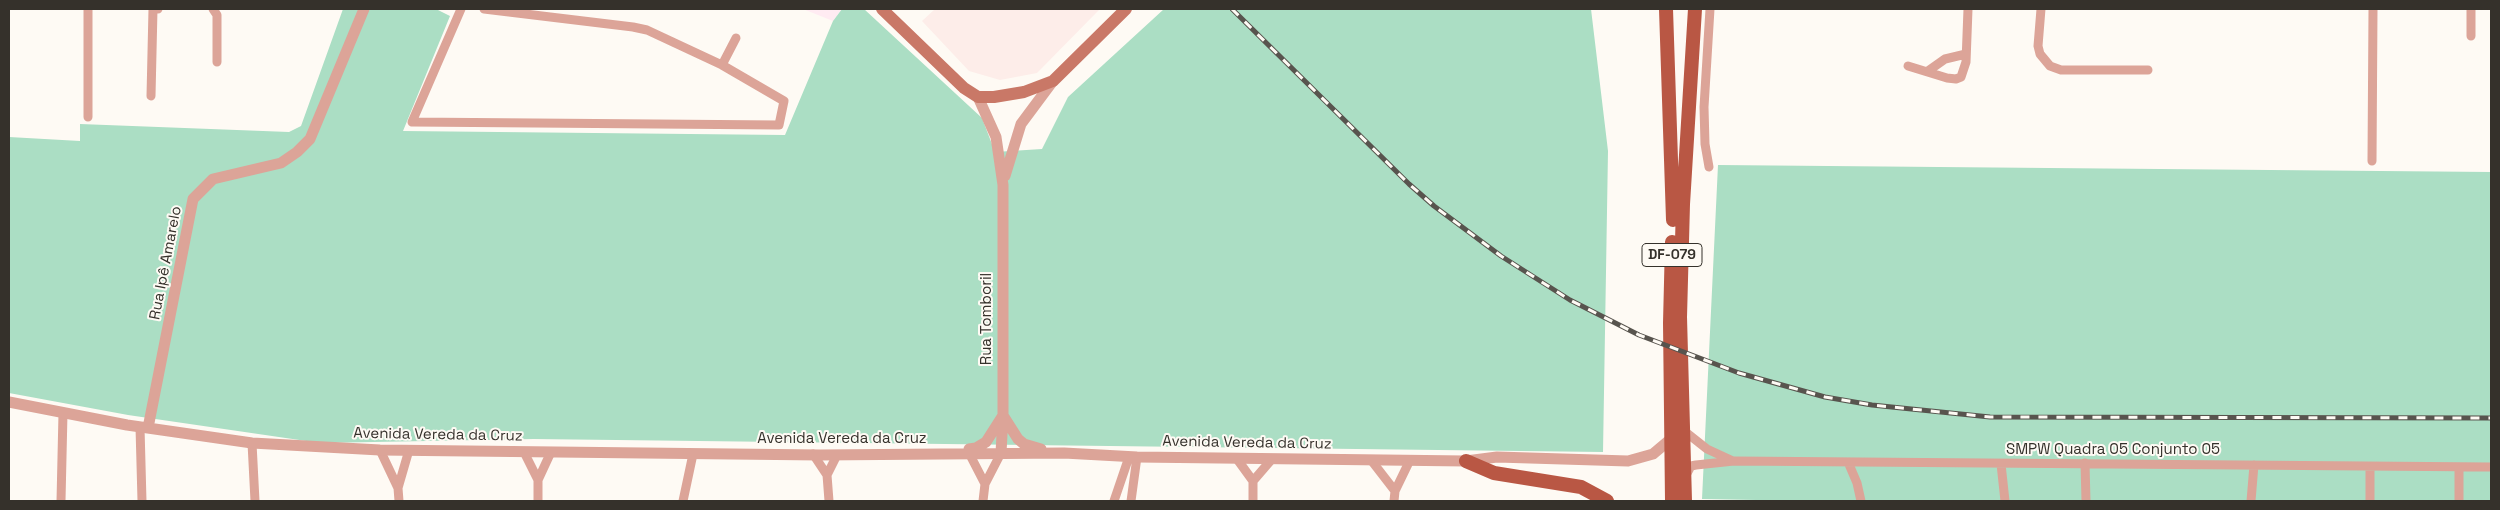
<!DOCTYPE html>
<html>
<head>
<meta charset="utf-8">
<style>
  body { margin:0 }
  #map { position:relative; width:2500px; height:510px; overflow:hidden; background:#fefaf4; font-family:"Space Grotesk",sans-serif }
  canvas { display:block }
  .frame { position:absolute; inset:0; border:10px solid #35312b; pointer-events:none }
</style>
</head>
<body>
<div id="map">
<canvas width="2500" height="510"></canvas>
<div class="frame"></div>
</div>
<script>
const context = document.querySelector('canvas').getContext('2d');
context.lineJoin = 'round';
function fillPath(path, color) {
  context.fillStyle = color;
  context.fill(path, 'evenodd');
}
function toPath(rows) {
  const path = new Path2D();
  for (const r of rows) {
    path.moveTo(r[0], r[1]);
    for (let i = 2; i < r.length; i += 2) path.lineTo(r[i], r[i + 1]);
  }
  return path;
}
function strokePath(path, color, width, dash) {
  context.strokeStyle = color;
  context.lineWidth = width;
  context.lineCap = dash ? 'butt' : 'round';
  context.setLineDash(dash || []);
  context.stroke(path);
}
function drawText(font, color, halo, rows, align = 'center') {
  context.font = font + ' "Space Grotesk",sans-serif';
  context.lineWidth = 4;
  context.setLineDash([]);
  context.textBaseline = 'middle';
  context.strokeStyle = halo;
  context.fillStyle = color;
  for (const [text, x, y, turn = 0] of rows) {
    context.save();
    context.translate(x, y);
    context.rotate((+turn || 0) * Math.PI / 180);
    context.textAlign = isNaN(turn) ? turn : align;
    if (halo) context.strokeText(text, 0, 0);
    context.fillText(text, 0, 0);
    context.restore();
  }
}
const commercial = toPath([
  [803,9,842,9,833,21]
]);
const education = toPath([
  [935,9,1100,9,1037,73,1000,80,969,71,922,21]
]);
const green = toPath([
  [343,9,436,9,450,16,403,131,785,135,833,21,842,9,864,9,982,118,995,152,1042,149,1068,97,1164,9,1591,9,1608,151,1603,452,534,439,320,443,128,415,9,393,9,137,80,141,80,124,289,132,301,126],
  [1718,165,2491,172,2491,501,1811,501,1702,499]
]);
const minor = toPath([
  [88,9,88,117],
  [213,9,217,15,217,62],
  [461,9,412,122,779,125,784,101,722,65],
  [484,9,633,27,647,30,722,65,736,38],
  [2041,9,2038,46,2040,54,2050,66,2061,70,2148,70],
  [2471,36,2471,9],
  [1908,66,1947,78,1956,79,1961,77,1966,62,1968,9],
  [1928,71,1945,59,1966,54],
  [151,96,153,9,158,9],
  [2372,161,2373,9],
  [1709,167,1705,144,1704,107,1710,9],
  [140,427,142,501],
  [1683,430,1707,449,1733,461],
  [252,443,255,501],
  [380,450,398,488],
  [524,452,538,480],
  [969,453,985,484],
  [813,454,827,475],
  [1237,459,1253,481,1253,501],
  [1371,460,1395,491],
  [1848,462,1857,483,1861,501],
  [2085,463,2086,501],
  [2001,464,2005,501],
  [2370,467,2370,501],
  [1685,477,1691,466,1696,465,1734,461,2491,467],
  [1253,481,1272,459],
  [61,501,63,413],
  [399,501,398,488,409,450],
  [538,501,538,480,551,452],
  [683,501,693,454],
  [829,501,827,475,837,455],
  [983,501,985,484,1001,453],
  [1114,501,1129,457],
  [1131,501,1137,457],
  [1394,501,1395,491,1410,460],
  [2251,501,2254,465],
  [2459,501,2459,467]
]);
const tertiary = toPath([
  [978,97,996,137,1003,185,1003,416,1001,453],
  [1005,176,1021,124,1053,81],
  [9,402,127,425,252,443,380,450,820,455,1064,453,1137,457,1466,461,1497,457,1628,461,1653,454,1672,438],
  [1004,417,1018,439,1024,444,1041,449],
  [148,428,193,199,213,179,281,163,297,152,310,139,364,9],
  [969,449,976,448,986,442,1002,417]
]);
const secondary = toPath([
  [882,9,964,88,978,97,994,97,1024,92,1053,81,1126,9]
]);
const primary = toPath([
  [1666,9,1673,220],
  [1672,242,1670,323,1672,501],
  [1466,461,1494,473,1581,487,1607,501],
  [1685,501,1680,317,1683,204,1695,9]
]);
const rail = toPath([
  [1232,9,1409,184,1434,206,1501,256,1570,300,1639,335,1739,373,1825,397,1872,405,1990,417,2491,418]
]);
const shields = [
  [1672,255,60]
];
const shieldNames = [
  ["DF-079",1672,255]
];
const streetNames = [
  ["Rua Ipê Amarelo",166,263,-79],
  ["Rua Tomboril",987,319,-90],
  ["Avenida Vereda da Cruz",438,435,1],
  ["Avenida Vereda da Cruz",842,439],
  ["Avenida Vereda da Cruz",1247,443,1],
  ["SMPW Quadra 05 Conjunto 05",2113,450]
];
fillPath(commercial, '#ffebf2');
fillPath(education, '#fdede9');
fillPath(green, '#abdec4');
strokePath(minor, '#dca498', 9);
strokePath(tertiary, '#dca498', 11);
strokePath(secondary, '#c97867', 12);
strokePath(primary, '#b95744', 14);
strokePath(rail, '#58544e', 5);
strokePath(rail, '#fefaf4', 3, [9]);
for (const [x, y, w] of shields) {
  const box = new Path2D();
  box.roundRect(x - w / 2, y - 11.5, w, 23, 4);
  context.fillStyle = '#fefaf4';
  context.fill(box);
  strokePath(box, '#35312b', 1);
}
drawText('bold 14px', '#35312b', null, shieldNames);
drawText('15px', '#35312b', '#fefaf4', streetNames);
</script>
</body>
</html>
